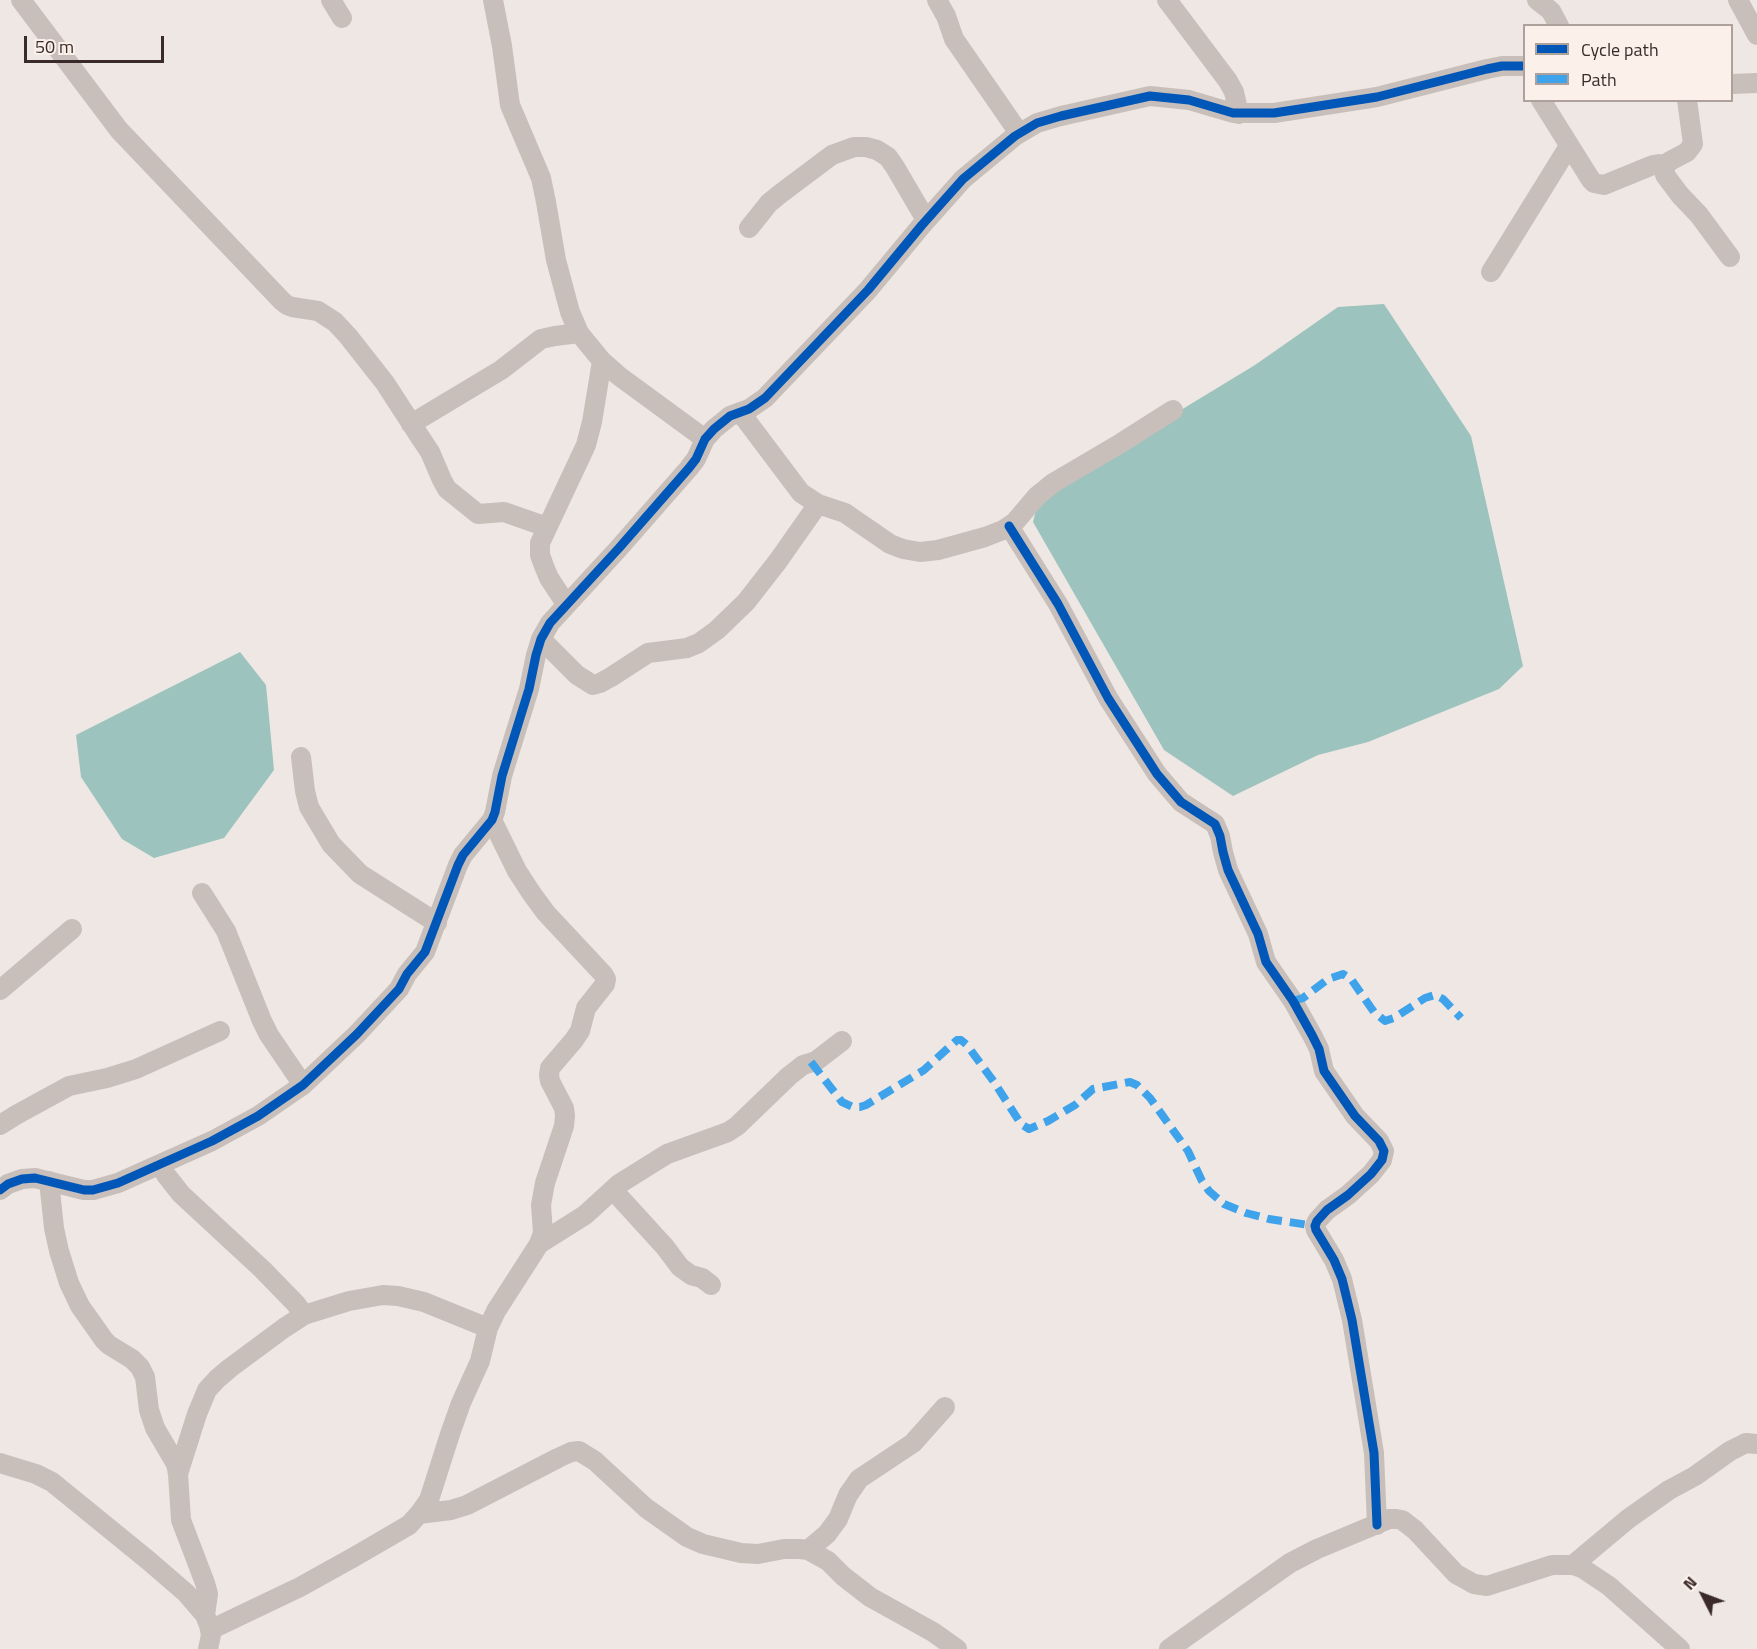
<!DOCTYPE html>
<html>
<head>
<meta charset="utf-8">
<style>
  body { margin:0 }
  #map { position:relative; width:1757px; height:1649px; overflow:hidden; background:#efe7e3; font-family:"Titillium Web",sans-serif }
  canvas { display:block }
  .legend { position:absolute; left:1523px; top:24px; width:210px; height:78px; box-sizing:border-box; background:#fbf0ea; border:2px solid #aea19c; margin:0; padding:8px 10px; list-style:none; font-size:18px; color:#3a2b28 }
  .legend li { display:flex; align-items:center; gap:12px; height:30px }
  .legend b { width:30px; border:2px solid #aea19c }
  .north { position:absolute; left:1673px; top:1565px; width:60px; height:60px; -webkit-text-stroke:4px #fbf0ea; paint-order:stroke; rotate:312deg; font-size:16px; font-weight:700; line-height:24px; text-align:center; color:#3a2b28 }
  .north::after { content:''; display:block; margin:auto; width:21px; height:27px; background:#3a2b28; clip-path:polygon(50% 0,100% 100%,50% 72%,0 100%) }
  .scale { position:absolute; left:24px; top:36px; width:140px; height:27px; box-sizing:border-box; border:3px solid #3a2b28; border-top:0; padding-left:8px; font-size:18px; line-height:21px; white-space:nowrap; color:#3a2b28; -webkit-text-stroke:4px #fbf0ea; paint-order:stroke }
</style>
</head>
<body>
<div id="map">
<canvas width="1757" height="1649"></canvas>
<ul class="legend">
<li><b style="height:8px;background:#0057b8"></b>Cycle path</li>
<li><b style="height:8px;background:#3fa3eb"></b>Path</li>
</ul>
<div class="north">N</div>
<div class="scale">50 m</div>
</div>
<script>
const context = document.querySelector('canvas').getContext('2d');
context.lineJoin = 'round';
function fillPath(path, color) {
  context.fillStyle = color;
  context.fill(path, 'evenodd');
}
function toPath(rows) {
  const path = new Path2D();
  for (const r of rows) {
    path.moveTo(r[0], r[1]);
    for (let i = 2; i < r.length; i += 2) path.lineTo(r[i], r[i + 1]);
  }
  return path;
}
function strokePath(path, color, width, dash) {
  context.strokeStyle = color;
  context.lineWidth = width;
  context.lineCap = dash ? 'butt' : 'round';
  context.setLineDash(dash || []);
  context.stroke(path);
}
const water = toPath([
  [1384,304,1471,436,1523,666,1499,689,1368,742,1318,755,1233,796,1164,750,1033,522,1038,502,1069,478,1255,365,1338,307],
  [240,652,266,685,274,770,224,838,154,858,122,839,81,777,76,735]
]);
const minor = toPath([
  [21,0,119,130,282,301,287,305,292,307,318,311,335,322,348,336,385,383,420,437,430,452,442,480,447,489,478,514,504,512,547,527],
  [331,0,342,18],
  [493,0,502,46,510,105,541,178,546,202,556,260,570,312,579,333,602,361,619,376,705,439],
  [937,0,946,16,954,39,1019,133],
  [1167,0,1228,81,1234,92,1239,114],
  [1537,0,1551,11,1559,26],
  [1738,0,1757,35],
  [1732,84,1757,83],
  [1541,100,1591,180,1594,183,1604,185,1653,165,1659,164,1665,165],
  [1687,100,1693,144,1687,152,1670,161,1665,165,1665,175,1680,195,1699,215,1730,257],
  [749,228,769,203,780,194,832,155,854,147,866,147,877,150,888,157,895,167,926,220],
  [1491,272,1569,146],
  [740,412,801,493,818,504,845,513,890,544,903,549,920,552,938,550,985,537,1003,530,1015,522,1037,496,1053,483,1121,443,1173,410],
  [411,424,501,370,541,339,555,336,579,333],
  [1009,526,1058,604,1108,698,1157,774,1181,802,1215,824,1220,836,1223,852,1228,870,1258,934,1266,962,1293,1001,1312,1035,1319,1049,1324,1071,1355,1116,1379,1141,1384,1151,1382,1160,1371,1174,1348,1195,1327,1210,1317,1221,1315,1226,1316,1230,1334,1260,1342,1279,1352,1320,1374,1453,1377,1525],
  [566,604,549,578,544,566,540,555,540,543,586,445,592,422,602,361],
  [541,639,577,675,593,685,600,683,611,677,648,653,687,648,699,643,717,630,746,602,778,561,818,504],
  [301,757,305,791,309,807,331,844,360,874,437,923],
  [202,893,226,931,262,1021,269,1035,303,1085],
  [0,990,72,929],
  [0,1125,16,1115,69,1086,107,1078,136,1069,220,1031],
  [160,1164,166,1175,181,1194,263,1270,296,1304,304,1315],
  [49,1181,54,1228,59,1251,69,1283,80,1306,104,1340,109,1345,132,1359,140,1367,145,1377,149,1410,155,1428,176,1464,178,1474,181,1520,205,1583,208,1594,205,1615],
  [0,1190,8,1184,22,1179,35,1178,84,1190,93,1190,118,1183,212,1141,258,1116,303,1085,357,1034,399,989,407,974,425,952,458,865,463,855,492,820,495,812,502,776,529,689,536,655,541,639,550,623,619,548,689,468,696,459,705,439,714,429,730,416,749,409,765,398,868,290,922,225,963,179,1015,136,1037,123,1061,116,1150,96,1189,100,1233,113,1274,113,1377,97,1487,69,1502,66,1524,66],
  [613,1190,665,1247,680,1267,691,1275,702,1278,711,1285],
  [539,1244,585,1215,619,1184,667,1154,728,1132,737,1126,789,1076,803,1065,816,1061,842,1041],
  [0,1463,36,1474,52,1482,149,1561,186,1593,205,1615,209,1625,211,1635,208,1649],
  [178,1474,197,1414,207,1390,217,1379,230,1368,284,1328,304,1315,349,1301,383,1295,398,1296,424,1302,488,1328],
  [419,1514,451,1510,467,1505,558,1458,571,1452,579,1451,595,1461,646,1508,687,1537,703,1544,741,1553,758,1554,784,1549,799,1549,808,1550,828,1561,843,1576,870,1597,933,1632,957,1649],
  [808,1550,827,1534,838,1519,848,1495,859,1479,913,1443,945,1407],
  [1573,1565,1628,1519,1669,1490,1695,1476,1730,1451,1746,1443,1757,1444],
  [210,1630,300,1587,354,1557,409,1525,419,1514,429,1500,450,1434,461,1403,480,1361,488,1328,496,1311,539,1244,543,1233,541,1205,545,1183,564,1126,565,1116,564,1108,550,1081,549,1075,550,1068,574,1040,580,1031,586,1008,605,984,606,979,603,974,546,913,532,894,517,871,492,820],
  [1169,1649,1290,1563,1317,1549,1389,1519,1396,1519,1402,1520,1415,1530,1456,1574,1474,1584,1487,1586,1552,1565,1573,1565,1582,1568,1609,1586,1680,1649]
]);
const quiet = toPath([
  [1293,1001,1303,998,1328,979,1343,974,1351,979,1374,1012,1385,1021,1394,1018,1425,998,1435,995,1443,999,1461,1018],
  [811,1062,842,1102,853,1107,860,1107,866,1105,924,1070,957,1040,961,1040,967,1045,994,1082,1021,1124,1029,1129,1048,1121,1075,1105,1093,1089,1130,1082,1137,1085,1150,1098,1188,1151,1202,1181,1209,1191,1224,1204,1246,1213,1269,1219,1315,1226]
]);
const cycleway = toPath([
  [1009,526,1058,604,1108,698,1157,774,1181,802,1215,824,1220,836,1223,852,1228,870,1258,934,1266,962,1293,1001,1312,1035,1319,1049,1324,1071,1355,1116,1379,1141,1384,1151,1382,1160,1371,1174,1348,1195,1327,1210,1317,1221,1315,1226,1316,1230,1334,1260,1342,1279,1352,1320,1374,1453,1377,1525],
  [0,1190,8,1184,22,1179,35,1178,84,1190,93,1190,118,1183,212,1141,258,1116,303,1085,357,1034,399,989,407,974,425,952,458,865,463,855,492,820,495,812,502,776,529,689,536,655,541,639,550,623,619,548,689,468,696,459,705,439,714,429,730,416,749,409,765,398,868,290,922,225,963,179,1015,136,1037,123,1061,116,1150,96,1189,100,1233,113,1274,113,1377,97,1487,69,1502,66,1524,66]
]);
fillPath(water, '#9cc3bd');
strokePath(minor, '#c8bfbb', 20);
strokePath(quiet, '#3fa3eb', 8, [15, 8]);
strokePath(cycleway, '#0057b8', 9);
</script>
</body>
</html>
